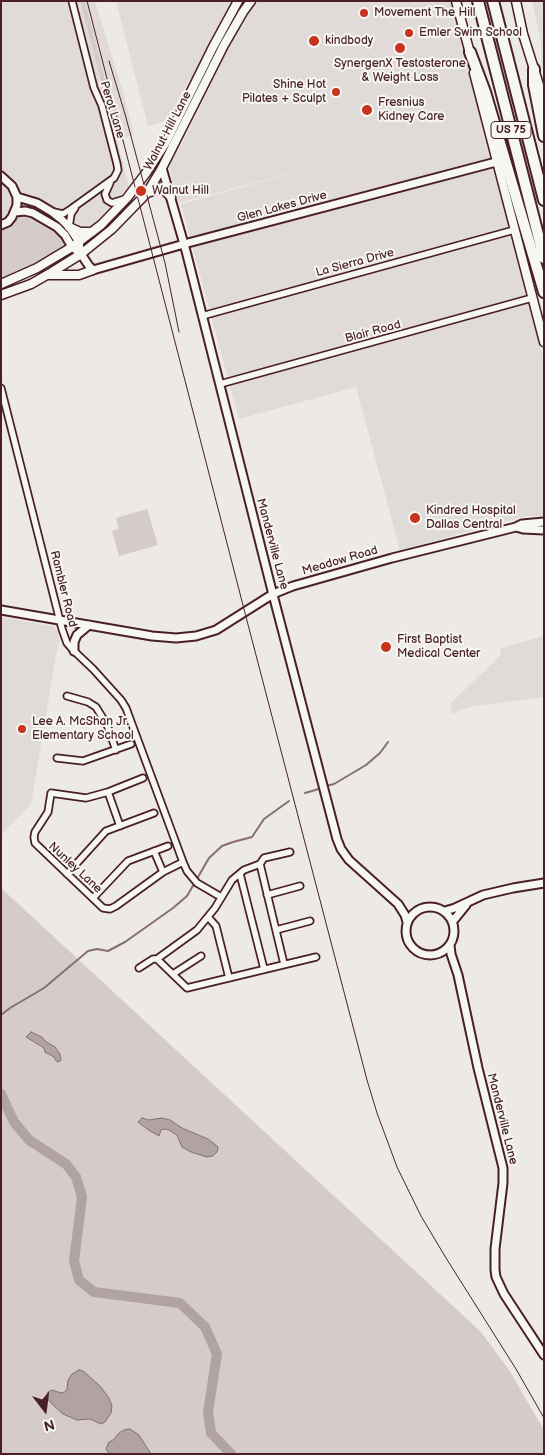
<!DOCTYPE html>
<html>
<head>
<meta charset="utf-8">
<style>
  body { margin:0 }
  #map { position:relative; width:545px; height:1455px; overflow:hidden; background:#ece9e6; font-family:"Balsamiq Sans",sans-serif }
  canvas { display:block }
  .frame { position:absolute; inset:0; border:2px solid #4a1f2b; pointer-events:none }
  .north { position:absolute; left:20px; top:1385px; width:50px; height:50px; -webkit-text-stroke:4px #f6f6f2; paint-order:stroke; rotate:165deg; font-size:14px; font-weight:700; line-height:20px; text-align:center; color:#4a1f2b }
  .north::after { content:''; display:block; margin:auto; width:18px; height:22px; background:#4a1f2b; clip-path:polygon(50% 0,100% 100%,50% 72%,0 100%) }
</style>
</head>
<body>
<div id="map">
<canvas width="545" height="1455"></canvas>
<div class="frame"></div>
<div class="north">N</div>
</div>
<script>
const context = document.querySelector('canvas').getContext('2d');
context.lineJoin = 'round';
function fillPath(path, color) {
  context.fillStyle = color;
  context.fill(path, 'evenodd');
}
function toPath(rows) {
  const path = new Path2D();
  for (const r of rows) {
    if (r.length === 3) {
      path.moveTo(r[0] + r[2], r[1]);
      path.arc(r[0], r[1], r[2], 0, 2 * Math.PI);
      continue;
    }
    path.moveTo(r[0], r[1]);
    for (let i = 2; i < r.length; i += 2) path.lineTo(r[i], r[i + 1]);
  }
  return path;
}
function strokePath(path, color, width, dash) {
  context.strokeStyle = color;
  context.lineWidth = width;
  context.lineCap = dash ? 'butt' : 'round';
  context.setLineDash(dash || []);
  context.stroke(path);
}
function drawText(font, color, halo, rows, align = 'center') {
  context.font = font + ' "Balsamiq Sans",sans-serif';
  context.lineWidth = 4;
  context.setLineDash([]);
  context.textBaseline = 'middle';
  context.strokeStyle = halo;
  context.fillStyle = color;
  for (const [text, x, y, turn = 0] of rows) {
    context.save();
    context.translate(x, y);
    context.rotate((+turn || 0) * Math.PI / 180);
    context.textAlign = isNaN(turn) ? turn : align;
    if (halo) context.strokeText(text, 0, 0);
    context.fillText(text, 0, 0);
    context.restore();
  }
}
const built = toPath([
  [1,1,80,1,129,186,92,226,65,248,1,279],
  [85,1,95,1,123,92,134,135,120,139],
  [116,1,233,1,210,39,198,71,188,82,169,117,165,121,148,126],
  [258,1,452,1,544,361,544,516,526,516,400,550,356,387,239,419,181,204,333,162,178,203,169,166,184,140,223,59,225,53,246,18],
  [532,1,544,1,544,73,541,61,541,43],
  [1,617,52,626,56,629,60,640,56,655,31,804,1,835],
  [544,636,544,697,469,707,452,714,450,704,500,656,501,654,500,648]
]);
const green = toPath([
  [80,1,85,1,120,138,116,138],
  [20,214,29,214,53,228,63,237,69,246,17,274,1,280,1,229,11,224],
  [147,509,158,545,119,556,112,531,119,529,116,518],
  [1,888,481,1332,509,1370,544,1430,544,1454,1,1454]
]);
const water = toPath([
  [31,1032,42,1037,45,1041,55,1047,60,1054,61,1060,59,1062,56,1061,54,1057,45,1052,44,1048,26,1037,31,1032],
  [142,1118,149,1120,162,1118,170,1120,182,1128,208,1139,217,1146,218,1148,217,1152,213,1156,207,1157,191,1152,182,1147,177,1135,169,1130,164,1129,161,1130,159,1136,150,1131,138,1122,142,1118],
  [79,1370,83,1371,100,1386,109,1398,112,1406,111,1413,105,1422,101,1424,90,1419,77,1420,63,1414,53,1405,47,1398,47,1394,48,1392,52,1390,61,1393,65,1392,67,1389,68,1380,72,1374,79,1370],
  [130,1429,139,1435,151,1454,110,1454,108,1452,106,1449,109,1442,113,1440,119,1433,124,1430,130,1429]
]);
const stream = toPath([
  [326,786,334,784,366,765,380,753,388,742],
  [305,793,322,788],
  [1,1015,10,1008,44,988,88,951,97,949,108,951,125,942,173,908,187,896,209,858,222,846,233,842,252,837,264,819,289,801]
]);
const river = toPath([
  [1,1094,14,1122,29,1140,66,1164,76,1177,82,1197,74,1261,79,1280,94,1292,180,1303,205,1327,217,1354,208,1412,211,1433,231,1454]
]);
const minor = toPath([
  [110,183,105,194,107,200,112,203,125,199],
  [54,212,63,214,71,209,114,178,118,170,117,164,102,106,94,88,72,1],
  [69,227,71,214,75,208],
  [202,316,514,230],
  [220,384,532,298],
  [1,388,62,629,67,643,74,651,93,669,121,700,126,708,183,862,187,871,197,883,221,897],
  [67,696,88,702,96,707,107,725,116,750],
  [57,758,83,761,131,744],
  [143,778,108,792,86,798,51,793,48,812,35,832,34,837,35,843,103,908,110,909,116,906,163,872,183,862],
  [108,792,120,826],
  [154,851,163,872],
  [260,864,284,964],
  [67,874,106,831,154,813],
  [240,874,264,969],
  [267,895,300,886],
  [93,898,128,861,168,846],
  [208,917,216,926,229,978],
  [276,930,310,921],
  [157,959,187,988,316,957],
  [139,968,153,959,157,959,197,930,215,908,232,880,244,870,260,864,264,858,290,852],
  [173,974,201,956]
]);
const tertiary = toPath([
  [162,168,186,251,271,587,337,839,341,849,349,860,398,904,405,915,407,922],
  [1,176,12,186,17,197,17,205,12,217,8,222,1,225],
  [17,197,37,203,52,212,62,220,69,227,79,242,81,254],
  [15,212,25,211,33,213,57,227,65,235,72,247,81,254,89,266,93,270,184,244,496,162],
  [516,527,523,529,544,530],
  [1,610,152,636,176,638,196,636,216,630,273,594,293,586,392,558,516,527,522,524,544,522],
  [74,651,74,642,77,635,89,625],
  [430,931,24],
  [445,911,455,908,483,895,513,888,544,883],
  [453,921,466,905],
  [450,945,451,954,458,975,478,1068,503,1168,503,1183,495,1249,495,1270,496,1277,504,1294,544,1355]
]);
const secondary = toPath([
  [456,1,471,57],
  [516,1,523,34,544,101],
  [474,73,544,342],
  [147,193,159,189,164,190,171,197],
  [69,227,80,232,92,232],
  [50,275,79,275,93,270],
  [1,284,37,268,72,247,101,225,127,198,146,173,166,142,213,47,238,1],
  [1,295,31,284,52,272,81,254,112,229,147,193,162,168,224,45,243,12,251,1]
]);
const motorway = toPath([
  [478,1,544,258],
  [493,1,544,200],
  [470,52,485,92,544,292],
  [534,69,534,85,544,136]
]);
const tram = toPath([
  [87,1,245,613,367,1080,377,1113,397,1167,421,1216,446,1258,516,1369,544,1418],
  [109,61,125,114,165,263,179,332]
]);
const markers = [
  [364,13,5,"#c8321e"],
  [409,33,5,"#c8321e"],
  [314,41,6,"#c8321e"],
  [400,48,6,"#c8321e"],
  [336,92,5,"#c8321e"],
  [367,110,6,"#c8321e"],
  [141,191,6,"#c8321e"],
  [415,518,6,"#c8321e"],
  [386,647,6,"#c8321e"],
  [22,729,5,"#c8321e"]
];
const shields = [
  [511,130,40]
];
const shieldNames = [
  ["US 75",511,130]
];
const poiNames = [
  ["Movement The Hill",374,13],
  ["Emler Swim School",419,33],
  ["kindbody",325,41],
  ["SynergenX Testosterone",400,64,"center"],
  ["& Weight Loss",400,78,"center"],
  ["Shine Hot",326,85,"right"],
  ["Pilates + Sculpt",326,99,"right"],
  ["Fresnius",378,103],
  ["Kidney Care",378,117],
  ["Walnut Hill",152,191],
  ["Kindred Hospital",426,511],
  ["Dallas Central",426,525],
  ["First Baptist",397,640],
  ["Medical Center",397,654],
  ["Lee A. McShan Jr.",32,722],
  ["Elementary School",32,736]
];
const streetNames = [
  ["Perot Lane",112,110,73],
  ["Walnut Hill Lane",168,131,-62],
  ["Glen Lakes Drive",282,207,-15],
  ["La Sierra Drive",355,263,-15],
  ["Blair Road",373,332,-15],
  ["Manderville Lane",272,544,75],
  ["Meadow Road",340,561,-16],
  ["Rambler Road",63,589,76],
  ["Nunley Lane",75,868,43],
  ["Manderville Lane",502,1119,76]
];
fillPath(built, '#e0dad8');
fillPath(green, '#d4cbca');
fillPath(water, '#b1a2a3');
strokePath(water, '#886e73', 1);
strokePath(stream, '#886e73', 2);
strokePath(river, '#b1a2a3', 10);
strokePath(minor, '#4a1f2b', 9);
strokePath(tertiary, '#4a1f2b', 11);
strokePath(secondary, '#4a1f2b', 11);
strokePath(motorway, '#4a1f2b', 14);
strokePath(minor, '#f6f6f2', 5.5);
strokePath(tertiary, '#f6f6f2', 7);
strokePath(secondary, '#f6f6f2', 8);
strokePath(motorway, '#f6f6f2', 10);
strokePath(tram, '#4a1f2b', 1);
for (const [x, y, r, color] of markers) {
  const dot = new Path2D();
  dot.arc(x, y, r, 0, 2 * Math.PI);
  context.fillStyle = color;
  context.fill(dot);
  strokePath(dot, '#f6f6f2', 2);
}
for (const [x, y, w] of shields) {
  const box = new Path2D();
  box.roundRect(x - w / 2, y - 8.5, w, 17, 4);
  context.fillStyle = '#f6f6f2';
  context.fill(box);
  strokePath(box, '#4a1f2b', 1);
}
drawText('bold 11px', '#4a1f2b', null, shieldNames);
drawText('12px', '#4a1f2b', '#f6f6f2', poiNames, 'left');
drawText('12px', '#4a1f2b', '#f6f6f2', streetNames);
</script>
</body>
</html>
